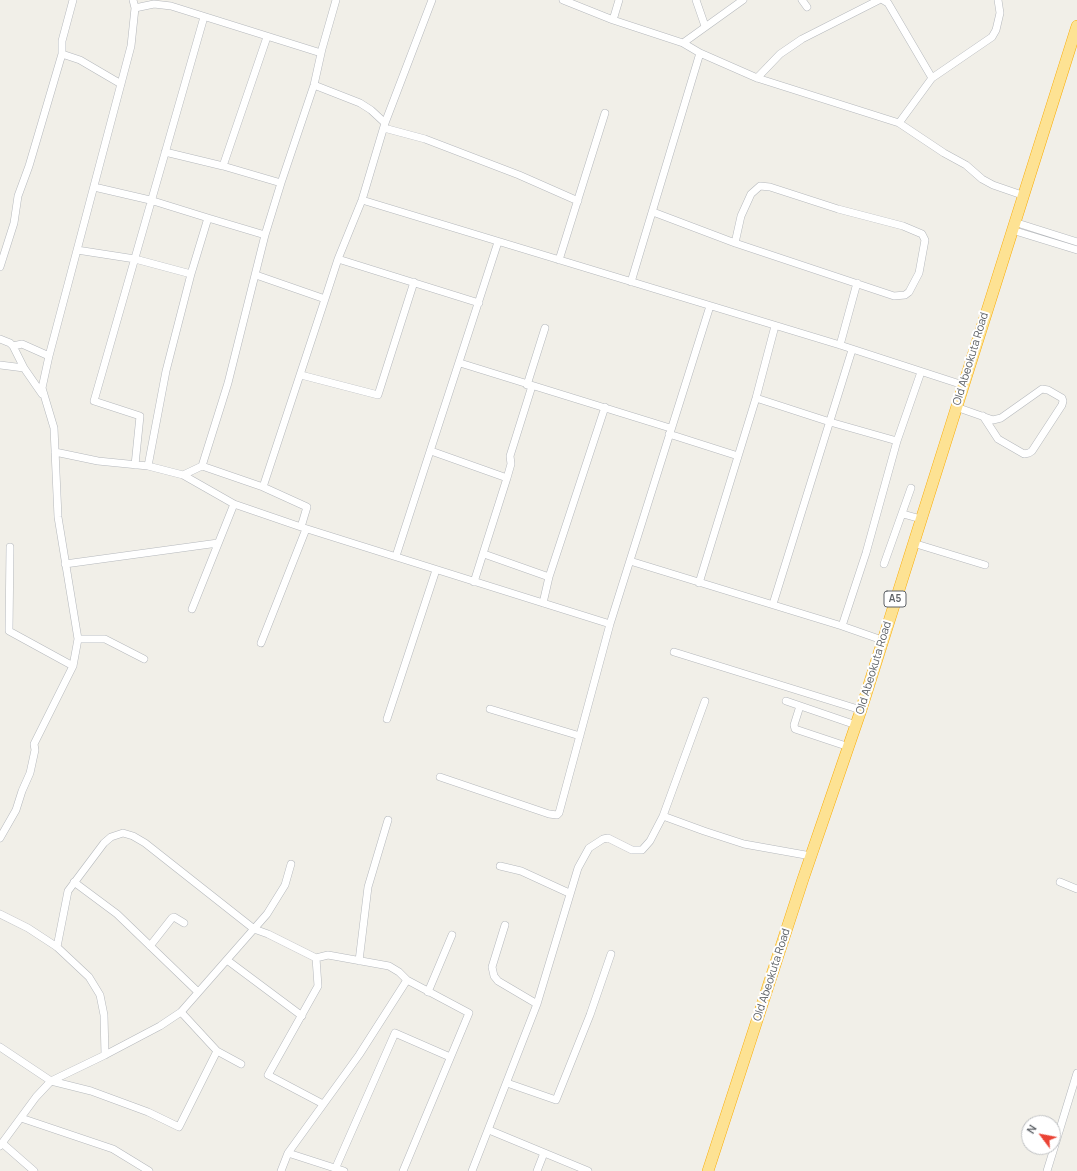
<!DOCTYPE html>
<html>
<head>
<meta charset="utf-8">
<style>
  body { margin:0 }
  #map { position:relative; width:1077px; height:1171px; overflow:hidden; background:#f1efe8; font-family:Manrope,sans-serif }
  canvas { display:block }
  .north { position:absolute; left:1021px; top:1115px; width:40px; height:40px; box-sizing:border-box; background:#fff; border:1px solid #bfc1c3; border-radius:50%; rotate:302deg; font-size:11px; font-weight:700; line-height:16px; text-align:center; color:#5f6368 }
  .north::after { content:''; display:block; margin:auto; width:14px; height:18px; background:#ea4335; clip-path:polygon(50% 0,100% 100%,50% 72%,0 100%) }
</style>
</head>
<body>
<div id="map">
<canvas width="1077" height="1171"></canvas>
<div class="north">N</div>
</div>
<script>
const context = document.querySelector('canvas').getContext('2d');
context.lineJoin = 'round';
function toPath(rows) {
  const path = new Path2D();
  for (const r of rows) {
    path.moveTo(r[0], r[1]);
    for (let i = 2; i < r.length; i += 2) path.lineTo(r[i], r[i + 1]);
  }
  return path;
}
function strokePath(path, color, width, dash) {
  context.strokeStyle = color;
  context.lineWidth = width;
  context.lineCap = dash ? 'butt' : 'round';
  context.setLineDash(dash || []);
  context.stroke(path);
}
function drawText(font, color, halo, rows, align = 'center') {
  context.font = font + ' Manrope,sans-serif';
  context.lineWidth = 4;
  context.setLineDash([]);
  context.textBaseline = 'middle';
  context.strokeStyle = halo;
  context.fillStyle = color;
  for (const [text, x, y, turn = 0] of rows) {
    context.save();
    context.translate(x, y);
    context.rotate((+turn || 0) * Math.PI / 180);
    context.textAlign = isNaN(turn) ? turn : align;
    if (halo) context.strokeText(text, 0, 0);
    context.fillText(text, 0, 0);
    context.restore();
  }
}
const minor = toPath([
  [563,0,613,20,683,43,700,53,757,78,899,123,944,153,966,165,982,179,993,185,1022,195],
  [696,0,705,26],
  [802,0,807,7],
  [883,0,888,3,932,78],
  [135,8,154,4,171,6,321,53],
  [613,20,619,0],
  [683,43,743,0],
  [62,54,80,60,121,84],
  [757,78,780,54,802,39,879,0],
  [314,85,360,103,371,110,385,123],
  [899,123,932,78,992,37,996,30,1000,13,998,0],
  [384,128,425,139,519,175,578,201],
  [165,152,223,166,267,37],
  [223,166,281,183],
  [94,187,150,200,208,218,191,274],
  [362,200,840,345,963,385],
  [653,212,735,243,894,296,905,295,909,292,919,273,925,240,922,234,903,226,838,209,770,187,760,186,751,194,741,216,735,243],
  [208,218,265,235],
  [1014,222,1077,242],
  [1012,230,1077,250],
  [77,250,135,259,191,274,166,371,148,466],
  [338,259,479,303],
  [559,260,605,113],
  [0,267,14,223,18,196,29,166,62,54,62,41,73,0],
  [256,275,325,299,338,259,362,200,385,123,432,0],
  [631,282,700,53],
  [0,339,10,343,13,346,24,368],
  [840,345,857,283],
  [13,346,22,344,49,356],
  [460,363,670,428],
  [0,365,24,368,42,394],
  [301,375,378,395,414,282],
  [527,385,545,328],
  [756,398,830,422,897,441],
  [956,407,993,420,1001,418,1042,389,1048,390,1062,398,1063,401,1062,405,1032,451,1029,453,1024,454,998,439,983,416],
  [669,434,738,456],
  [431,451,507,478],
  [55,452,98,461,148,466,183,475,234,504,301,527,610,624],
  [135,465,140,416,94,401,204,17],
  [202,466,228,383,265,235,281,183,314,85,322,49,336,0],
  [183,475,202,466,263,487,307,507,301,527],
  [263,487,325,299],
  [903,514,921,519],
  [913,543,985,565],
  [10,547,9,631,73,666],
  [484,554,549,577],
  [396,556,498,242],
  [630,561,842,626,866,553,897,441,921,372],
  [65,564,218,543],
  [884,564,911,488],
  [474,582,507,478,511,464,510,456,532,386],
  [699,583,756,398,775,326],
  [543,603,549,577,605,407],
  [773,604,852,350],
  [192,609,234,504],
  [842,626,882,640],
  [78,639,105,639,144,659],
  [261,643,306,529],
  [674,652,861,710],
  [705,701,663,816,704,831,744,844,811,856],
  [786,701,856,725],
  [800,706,794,725,795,729,849,747],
  [490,709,580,736],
  [387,719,436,570],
  [440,777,549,814,557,815,559,813,610,624,710,306],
  [0,838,16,810,22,791,30,773,35,750,34,744,73,666,78,639,58,517,54,428,42,388,49,356,131,46,135,8,133,0],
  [500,866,521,871,569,893],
  [74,882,117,914,198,992],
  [1060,882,1077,889],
  [0,914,28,928,57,947,89,977,100,995,104,1015,105,1055],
  [505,925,492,967,494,976,498,981,537,1004],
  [150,946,172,918,174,917,184,923],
  [57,947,68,891,104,843,111,837,123,833,133,836,145,843,254,929,268,934,316,958,328,955,389,966,399,972,407,980,469,1013,403,1171],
  [316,958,318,986,268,1075,323,1104],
  [227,960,302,1016],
  [359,961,368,887,388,820],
  [428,992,452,935],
  [181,1012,267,914,285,885,291,864],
  [0,1047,51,1081,91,1091,148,1112,179,1127,217,1051],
  [507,1083,556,1100,590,1015,611,954],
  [21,1118,113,1149,149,1171],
  [489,1130,588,1171],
  [2,1143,34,1171],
  [0,1146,36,1097,51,1081,105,1055,160,1026,181,1012,217,1051,241,1064],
  [288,1153,359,1055,407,980],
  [336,1167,395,1033,450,1057],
  [281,1171,288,1153,344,1171],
  [472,1171,537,1004,578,868,589,848,603,839,608,838,632,850,642,850,650,841,663,816],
  [537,1171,544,1153],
  [1047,1171,1077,1073]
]);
const highway = toPath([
  [708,1171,803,879,861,710,1077,26]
]);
const shields = [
  [895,599,22]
];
const shieldNames = [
  ["A5",895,599]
];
const streetNames = [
  ["Old Abeokuta Road",971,359,-73],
  ["Old Abeokuta Road",874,668,-73],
  ["Old Abeokuta Road",772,975,-72]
];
strokePath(minor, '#b5b8bc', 8);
strokePath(highway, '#f9ab00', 12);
strokePath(minor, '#fff', 7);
strokePath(highway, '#fde293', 11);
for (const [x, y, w] of shields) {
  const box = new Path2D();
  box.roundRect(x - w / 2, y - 8, w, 16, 3);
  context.fillStyle = '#fff';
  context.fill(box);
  strokePath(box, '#5f6368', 1);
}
drawText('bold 10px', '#5f6368', null, shieldNames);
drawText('11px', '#5f6368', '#fff', streetNames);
</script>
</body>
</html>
